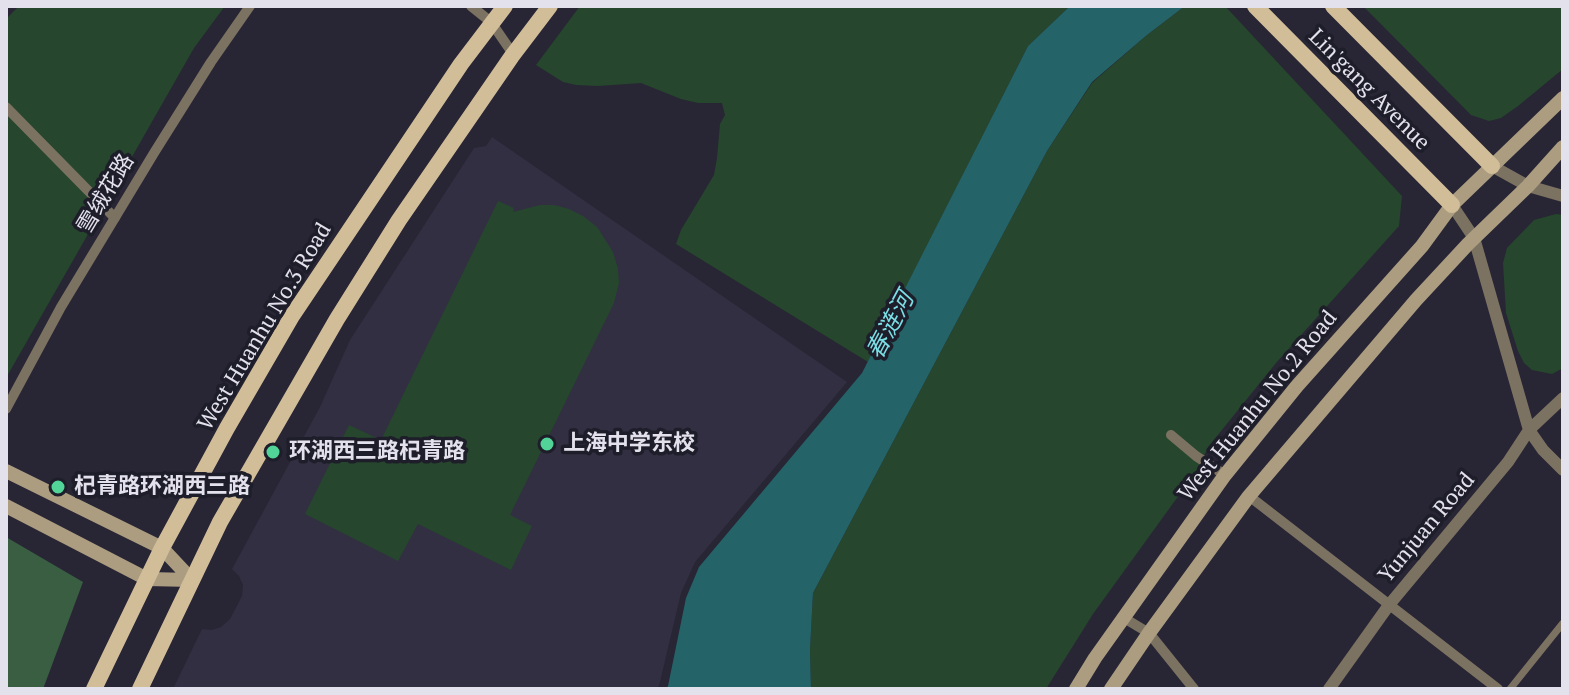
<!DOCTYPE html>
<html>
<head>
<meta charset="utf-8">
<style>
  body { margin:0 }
  #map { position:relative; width:1569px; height:695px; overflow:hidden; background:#282634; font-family:"PT Serif",serif }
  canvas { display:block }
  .frame { position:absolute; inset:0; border:8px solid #e3e2ec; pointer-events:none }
</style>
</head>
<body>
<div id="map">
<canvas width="1569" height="695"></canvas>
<div class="frame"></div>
</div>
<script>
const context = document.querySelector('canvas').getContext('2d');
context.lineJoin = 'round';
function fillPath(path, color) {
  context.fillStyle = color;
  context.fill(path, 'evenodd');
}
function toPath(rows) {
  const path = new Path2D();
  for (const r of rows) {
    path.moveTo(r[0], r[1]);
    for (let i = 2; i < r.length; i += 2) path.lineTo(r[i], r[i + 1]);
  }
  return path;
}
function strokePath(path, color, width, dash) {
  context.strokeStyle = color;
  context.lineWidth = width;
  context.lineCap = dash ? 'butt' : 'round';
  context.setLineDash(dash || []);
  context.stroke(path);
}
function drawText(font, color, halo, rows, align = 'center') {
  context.font = font + ' "PT Serif","Noto Sans SC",serif';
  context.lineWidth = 7;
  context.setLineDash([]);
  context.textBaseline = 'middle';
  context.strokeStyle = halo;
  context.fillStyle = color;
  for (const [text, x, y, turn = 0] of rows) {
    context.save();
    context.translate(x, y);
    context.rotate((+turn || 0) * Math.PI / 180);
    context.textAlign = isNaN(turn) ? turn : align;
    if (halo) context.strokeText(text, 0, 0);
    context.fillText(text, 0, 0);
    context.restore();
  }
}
const built = toPath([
  [492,137,847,382,695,562,681,593,659,686,654,689,173,689,202,629,212,630,221,627,230,619,242,596,243,585,239,576,232,569,320,407,350,340,474,148,486,146]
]);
const green = toPath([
  [19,6,225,6,194,48,6,378,6,19],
  [580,6,1070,6,1028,46,868,362,676,244,681,230,714,175,717,158,720,124,725,115,722,103,698,103,681,99,641,83,598,86,576,85,563,82,536,65],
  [1185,6,1225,6,1402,196,1399,226,1276,363,1209,446,1195,473,1093,614,1046,689,811,689,810,650,813,593,1047,151,1092,83,1147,35],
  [1363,6,1563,6,1563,69,1518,106,1501,118,1489,121,1471,115],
  [498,201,514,208,513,212,540,205,554,205,569,209,583,216,597,227,613,252,618,269,619,283,614,303,510,515,532,526,511,570,418,524,398,561,305,514,349,425,381,440],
  [1556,214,1563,215,1563,368,1552,374,1532,370,1524,363,1518,351,1506,313,1503,263,1507,248,1534,220]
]);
const forest = toPath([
  [6,537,83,582,43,689,6,689]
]);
const water = toPath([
  [1070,6,1185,6,1147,35,1092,82,1047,151,813,593,810,650,811,689,666,689,668,686,686,598,699,567,862,373,1028,46]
]);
const pedestrian = toPath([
  [1510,689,1563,623]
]);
const minor = toPath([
  [471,6,491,22,513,54],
  [6,107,115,218],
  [6,409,61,307,154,153,211,62,250,6],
  [1171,435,1196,456,1225,475],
  [1249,496,1498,689],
  [1124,618,1149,633,1194,689]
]);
const tertiary = toPath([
  [1492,166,1528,186,1563,196],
  [1452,205,1474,238,1529,430,1543,450,1563,470],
  [1329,689,1389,605,1508,462,1529,430,1563,398]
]);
const secondary = toPath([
  [6,471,162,548,192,580],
  [6,506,147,579,192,580],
  [1076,689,1095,658,1225,475,1297,386,1422,246,1452,205,1563,98],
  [1111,689,1149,633,1249,496,1416,300,1468,244,1528,186,1563,147]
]);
const primary = toPath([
  [1255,6,1452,205],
  [1333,6,1492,166],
  [94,689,162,548,227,428,292,316,461,64,505,6],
  [140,689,220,522,337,319,399,220,512,56,550,6]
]);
const markers = [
  [547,444,8,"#52d397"],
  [273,452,8,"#52d397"],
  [58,487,8,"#52d397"]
];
const streetNames = [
  ["Lin'gang Avenue",1369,90,45],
  ["雪绒花路",106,194,-59],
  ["West Huanhu No.3 Road",265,327,-59],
  ["West Huanhu No.2 Road",1258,406,-51],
  ["Yunjuan Road",1427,528,-50]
];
const poiNames = [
  ["上海中学东校",563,444],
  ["环湖西三路杞青路",289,452],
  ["杞青路环湖西三路",74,487]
];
const waterNames = [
  ["春涟河",891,326,-62]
];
fillPath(built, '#322f42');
fillPath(green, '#26462d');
fillPath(forest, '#395e41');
fillPath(water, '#246367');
strokePath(pedestrian, '#7c7261', 7);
strokePath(minor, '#7c7261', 10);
strokePath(tertiary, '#7c7261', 12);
strokePath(secondary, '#ac9d81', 14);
strokePath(primary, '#d2bd99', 16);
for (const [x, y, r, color] of markers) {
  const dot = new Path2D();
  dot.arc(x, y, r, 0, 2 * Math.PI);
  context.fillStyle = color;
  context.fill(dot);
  strokePath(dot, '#1e1d2a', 3);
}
drawText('22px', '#e3e2ec', '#1e1d2a', streetNames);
drawText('bold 22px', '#e3e2ec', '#1e1d2a', poiNames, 'left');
drawText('italic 24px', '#7bdee4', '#1e1d2a', waterNames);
</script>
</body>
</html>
